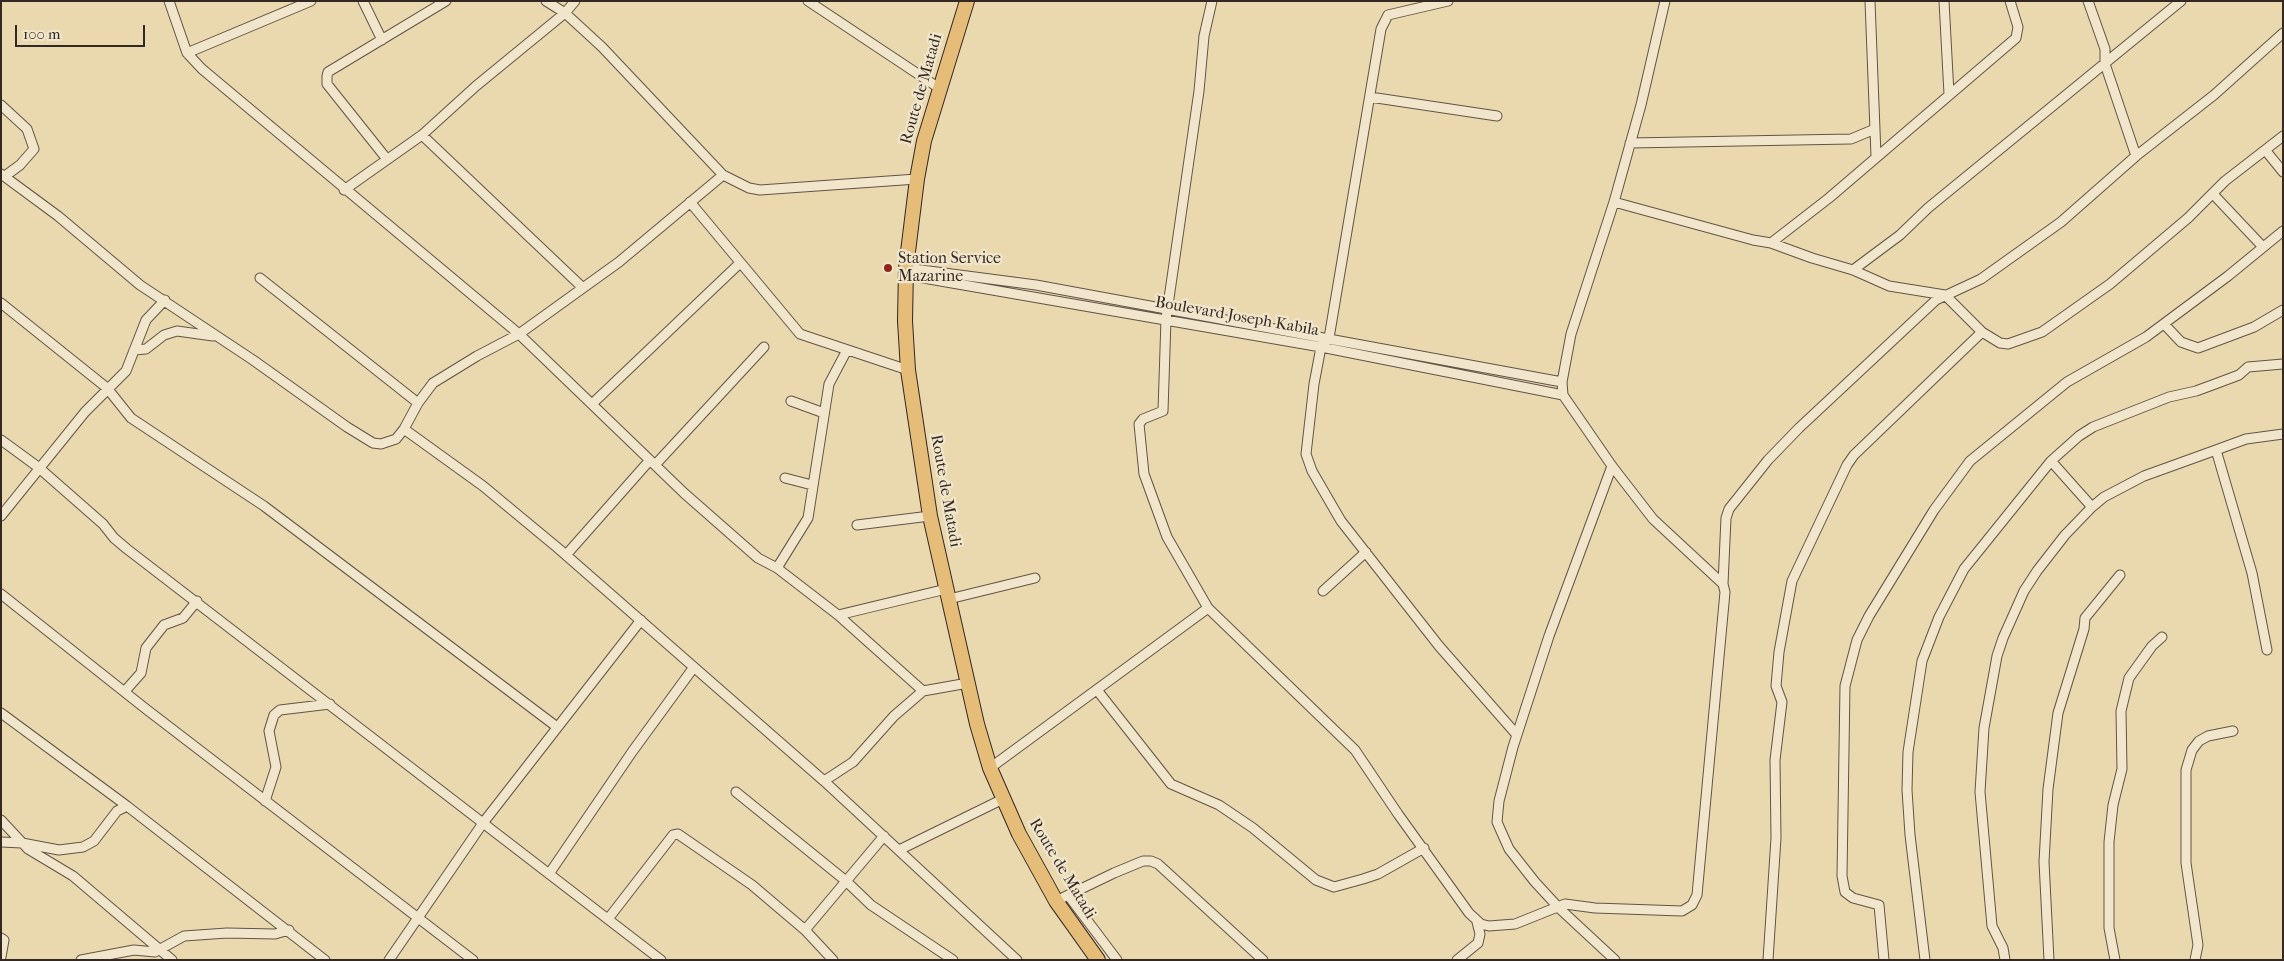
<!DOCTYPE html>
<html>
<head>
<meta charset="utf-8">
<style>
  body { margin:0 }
  #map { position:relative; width:2284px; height:961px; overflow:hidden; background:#ead8af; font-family:"IM FELL French Canon",serif }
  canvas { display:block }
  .frame { position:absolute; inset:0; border:2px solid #342823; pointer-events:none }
  .scale { position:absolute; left:15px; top:25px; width:130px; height:22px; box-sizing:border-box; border:2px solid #342823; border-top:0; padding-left:6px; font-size:15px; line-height:18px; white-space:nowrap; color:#342823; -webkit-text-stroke:4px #f1e6cb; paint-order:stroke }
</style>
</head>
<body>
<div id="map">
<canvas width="2284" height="961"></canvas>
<div class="frame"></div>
<div class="scale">100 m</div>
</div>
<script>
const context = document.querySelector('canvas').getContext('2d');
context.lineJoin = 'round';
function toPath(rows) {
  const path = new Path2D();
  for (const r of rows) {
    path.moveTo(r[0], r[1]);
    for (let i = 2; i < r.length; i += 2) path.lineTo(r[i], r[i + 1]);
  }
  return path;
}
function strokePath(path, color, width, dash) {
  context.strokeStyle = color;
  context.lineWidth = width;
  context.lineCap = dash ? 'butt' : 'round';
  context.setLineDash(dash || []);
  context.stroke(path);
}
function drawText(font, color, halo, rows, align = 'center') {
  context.font = font + ' "IM FELL French Canon",serif';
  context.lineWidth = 4.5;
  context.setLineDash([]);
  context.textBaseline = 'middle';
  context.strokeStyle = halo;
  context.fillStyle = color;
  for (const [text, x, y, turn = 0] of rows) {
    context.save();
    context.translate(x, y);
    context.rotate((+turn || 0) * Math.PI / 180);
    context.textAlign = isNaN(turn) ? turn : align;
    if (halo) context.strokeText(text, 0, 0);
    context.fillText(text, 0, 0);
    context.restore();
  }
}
const minor = toPath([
  [169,1,187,53,202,69,519,334,684,493,758,558,777,568,838,615,923,691],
  [363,1,382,40],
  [546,1,565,13,602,47,723,175],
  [808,1,939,88],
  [1212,1,1204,36,1199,91,1166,319,1163,411,1143,419,1139,424,1144,474,1167,537,1208,608,1355,750,1398,814,1469,913,1481,924,1489,926,1515,924,1565,904,1595,908,1682,911,1692,905,1697,895,1725,592,1723,584,1653,519,1612,466,1563,395,1562,382,1571,334,1614,202,1641,105,1665,1],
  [1448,1,1388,15,1381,29,1329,338,1321,347,1314,384,1306,454,1312,471,1341,521,1439,646,1517,735],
  [1870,1,1876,156],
  [1944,1,1949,94],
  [2088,1,2105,49,2105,64,2136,156],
  [187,53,311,1],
  [1370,97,1497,116],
  [1,105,27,129,34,149,20,165,5,176],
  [422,135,582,287],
  [1630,143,1851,139,1875,129],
  [2266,151,2283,172],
  [386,158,327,84,327,76,328,72,446,1],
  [1,174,58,216,140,285,253,360,347,427,373,443,381,444,396,439,404,429,418,403,433,383,477,356,519,334,619,262,723,175,749,188,760,190,917,179],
  [344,190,422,135,476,86,565,13,575,1],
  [2213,194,2263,247],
  [690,202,800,334,908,370],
  [1614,202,1753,240,1771,243,1812,258,1853,270,1889,286,1945,295,1982,332,2000,343,2008,344,2042,332,2110,284,2188,218,2225,181,2283,136],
  [1771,243,1829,198,2016,38,2018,27,2010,1],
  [906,268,1036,285,1562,382],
  [1853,270,1900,235,1928,208,2181,1],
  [906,275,1321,347,1563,395],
  [260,278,418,403],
  [1,303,107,388,131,418,264,506,557,727],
  [2164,324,2181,342,2198,348,2254,327,2283,310],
  [134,350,146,349,164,335,177,331,213,336],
  [791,401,824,413],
  [592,404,740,263],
  [404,429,483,486,559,549,824,781,1017,960],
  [1,440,38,467,103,524,114,538,127,549,661,960],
  [2051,461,2092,507],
  [655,465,764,347],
  [1612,466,1549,636,1513,747,1499,801,1497,822,1509,849,1535,882,1559,908,1615,960],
  [785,478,812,485],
  [1,516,85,412,126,371,146,320,165,300],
  [857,525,930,516],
  [566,555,650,460],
  [777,568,808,518,829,384,847,350],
  [1723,584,1726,518,1729,509,1768,460,1799,428,1936,300,1981,279,2061,222,2136,156,2214,95,2283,33],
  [1323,591,1366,552],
  [1,594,146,709,473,960],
  [949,599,1035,578],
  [838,615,946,589],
  [2267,650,2252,573,2216,450,2246,439,2283,434],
  [1097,690,1171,784,1219,805,1253,828,1316,880,1334,887,1363,879,1378,874,1424,848],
  [125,691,141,673,146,648,164,625,183,618,197,601],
  [1,713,127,806,325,960],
  [990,768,1208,608],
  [824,781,853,762,894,716,923,691,968,683],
  [736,792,846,881,871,905,953,960],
  [265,801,276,767,269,731,274,715,280,710,330,704],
  [1,820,28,849,73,876,172,960],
  [1,842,22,843,59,850,83,847,94,841,117,811,127,806],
  [899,850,1003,799],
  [549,874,632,752,694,667],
  [1068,895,1117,960],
  [1056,901,1114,873,1143,861,1151,861,1158,864,1263,960],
  [608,919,673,835,678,834,752,885,805,930,833,960],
  [805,930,884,836],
  [1,938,4,940,1,957],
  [81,960,134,950,155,952,184,936,227,933,275,934,289,930],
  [389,960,483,823,641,620],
  [1457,960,1478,943,1480,934,1477,922],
  [1768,960,1776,838,1775,760,1782,702,1776,686,1779,652,1792,581,1847,465,1854,455,1982,332],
  [1884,960,1879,905,1853,898,1845,892,1842,876,1845,686,1857,640,1869,616,1934,510,1970,461,2067,382,2146,337,2228,276,2283,231],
  [1925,960,1910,835,1907,790,1908,752,1922,661,1939,617,1964,569,2051,461,2079,436,2093,427,2169,397,2196,391,2215,384,2239,375,2248,367,2283,364],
  [2005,960,2003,948,1992,926,1980,792,1984,728,1997,656,2003,638,2024,591,2037,571,2065,535,2092,507,2104,497,2144,476,2216,450],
  [2049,960,2044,862,2048,789,2058,713,2084,629,2085,618,2120,575],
  [2115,960,2109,928,2109,842,2113,805,2122,769,2121,711,2129,678,2152,646,2162,637],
  [2195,960,2198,945,2186,863,2186,770,2192,750,2199,741,2208,736,2233,731]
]);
const trunk = toPath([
  [967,1,924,141,917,179,906,268,905,321,908,370,930,516,977,724,990,768,1019,834,1056,901,1098,960]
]);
const markers = [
  [888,268,5,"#8f2418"]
];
const streetNames = [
  ["Route de Matadi",922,89,-74],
  ["Boulevard Joseph Kabila",1237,317,10],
  ["Route de Matadi",945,491,80],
  ["Route de Matadi",1062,869,59]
];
const poiNames = [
  ["Station Service",898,259],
  ["Mazarine",898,277]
];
strokePath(minor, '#625446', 11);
strokePath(trunk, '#342823', 16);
strokePath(minor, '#f1e6cb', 9);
strokePath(trunk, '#e5bc78', 14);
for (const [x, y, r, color] of markers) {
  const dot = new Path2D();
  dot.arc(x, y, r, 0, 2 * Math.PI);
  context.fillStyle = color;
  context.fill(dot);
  strokePath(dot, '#f1e6cb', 2);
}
drawText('16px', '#342823', '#f1e6cb', streetNames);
drawText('16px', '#342823', '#f1e6cb', poiNames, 'left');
</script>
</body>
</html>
